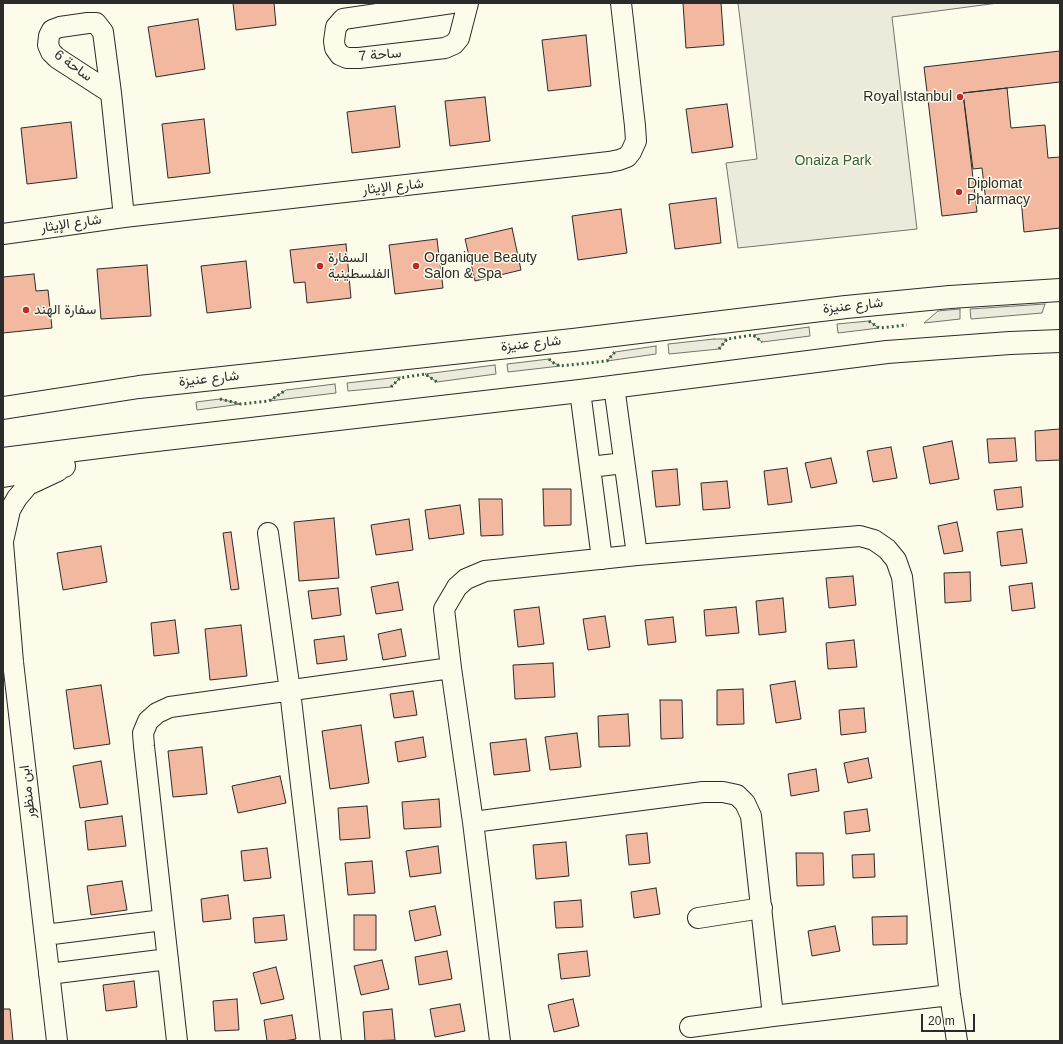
<!DOCTYPE html>
<html>
<head>
<meta charset="utf-8">
<style>
  body { margin:0 }
  #map { position:relative; width:1063px; height:1044px; overflow:hidden; background:#fdfbea; font-family:Helvetica,sans-serif }
  canvas { display:block }
  .frame { position:absolute; inset:0; border:4px solid #2b2b2b; pointer-events:none }
  .scale { position:absolute; left:921px; top:1014px; width:54px; height:18px; box-sizing:border-box; border:2px solid #2b2b2b; border-top:0; padding-left:5px; font-size:12px; line-height:14px; white-space:nowrap; color:#2b2b2b; -webkit-text-stroke:3px #fdfbea; paint-order:stroke }
</style>
</head>
<body>
<div id="map">
<canvas width="1063" height="1044"></canvas>
<div class="frame"></div>
<div class="scale">20 m</div>
</div>
<script>
const context = document.querySelector('canvas').getContext('2d');
context.lineJoin = 'round';
function fillPath(path, color) {
  context.fillStyle = color;
  context.fill(path, 'evenodd');
}
function toPath(rows) {
  const path = new Path2D();
  for (const r of rows) {
    path.moveTo(r[0], r[1]);
    for (let i = 2; i < r.length; i += 2) path.lineTo(r[i], r[i + 1]);
  }
  return path;
}
function strokePath(path, color, width, dash) {
  context.strokeStyle = color;
  context.lineWidth = width;
  context.lineCap = dash ? 'butt' : 'round';
  context.setLineDash(dash || []);
  context.stroke(path);
}
function drawText(font, color, halo, rows, align = 'center') {
  context.font = font + ' Helvetica,Vazirmatn,sans-serif';
  context.lineWidth = 3;
  context.setLineDash([]);
  context.textBaseline = 'middle';
  context.strokeStyle = halo;
  context.fillStyle = color;
  for (const [text, x, y, turn = 0] of rows) {
    context.save();
    context.translate(x, y);
    context.rotate((+turn || 0) * Math.PI / 180);
    context.textAlign = isNaN(turn) ? turn : align;
    if (halo) context.strokeText(text, 0, 0);
    context.fillText(text, 0, 0);
    context.restore();
  }
}
const green = toPath([
  [738,3,998,3,892,17,917,229,738,248,726,163,757,159,738,3],
  [1045,304,1042,313,971,319,970,309,1045,304],
  [960,309,960,319,924,323,938,311,960,309],
  [869,321,879,328,838,333,837,324,869,321],
  [809,327,810,336,762,342,753,335,809,327],
  [714,339,727,339,719,349,669,354,668,344,714,339],
  [656,346,656,354,607,361,615,352,656,346],
  [549,359,552,362,560,366,508,372,507,364,549,359],
  [495,365,496,374,437,382,425,374,495,365],
  [400,377,400,378,391,387,348,391,347,383,400,377],
  [335,384,336,393,269,401,286,390,335,384],
  [220,399,241,404,197,410,196,402,220,399]
]);
const building = toPath([
  [233,3,274,3,276,25,236,30,233,3],
  [683,3,721,3,724,45,686,48,683,3],
  [198,19,205,69,156,77,148,27,198,19],
  [586,35,591,86,548,91,542,40,586,35],
  [1060,51,1060,82,963,93,977,212,942,216,924,67,1060,51],
  [1007,88,1011,128,1045,125,1048,158,1060,157,1060,228,1024,232,1021,198,986,202,982,168,973,169,963,93,1007,88],
  [485,97,490,141,450,146,445,101,485,97],
  [727,104,733,147,692,153,686,109,727,104],
  [395,106,400,147,352,153,347,112,395,106],
  [204,119,210,173,168,178,162,124,204,119],
  [71,122,77,178,27,184,21,128,71,122],
  [716,198,721,243,675,249,669,204,716,198],
  [621,209,627,253,578,260,572,216,621,209],
  [512,228,521,270,475,281,465,239,512,228],
  [437,239,443,288,395,294,389,245,437,239],
  [346,244,351,298,307,303,305,282,294,283,290,250,346,244],
  [246,261,251,308,207,313,201,266,246,261],
  [147,265,151,316,101,319,97,269,147,265],
  [34,274,36,291,48,290,52,328,3,333,3,277,34,274],
  [1060,429,1060,460,1036,461,1035,431,1060,429],
  [1015,438,1017,461,989,463,987,439,1015,438],
  [952,441,959,479,930,484,923,447,952,441],
  [891,447,897,478,873,482,867,451,891,447],
  [831,458,837,483,811,488,805,463,831,458],
  [787,468,792,502,768,505,764,471,787,468],
  [677,469,680,505,656,507,652,471,677,469],
  [727,481,730,508,703,510,701,483,727,481],
  [1021,487,1023,507,997,510,994,490,1021,487],
  [543,489,571,489,571,525,544,526,543,489],
  [479,499,502,499,503,535,481,536,479,499],
  [460,505,464,534,429,539,425,510,460,505],
  [334,518,339,578,299,581,294,522,334,518],
  [409,519,413,550,376,555,371,525,409,519],
  [957,522,963,551,944,554,938,526,957,522],
  [1022,529,1027,563,1001,566,997,532,1022,529],
  [231,532,239,589,231,590,223,533,231,532],
  [101,546,107,582,63,590,57,553,101,546],
  [970,572,971,601,945,603,944,573,970,572],
  [853,576,856,605,829,608,826,578,853,576],
  [398,582,403,610,376,614,371,587,398,582],
  [1032,583,1035,608,1012,611,1009,586,1032,583],
  [338,588,341,615,312,619,308,591,338,588],
  [783,598,786,632,759,635,756,601,783,598],
  [539,607,544,644,518,647,514,610,539,607],
  [736,607,739,633,706,636,704,610,736,607],
  [605,616,610,647,588,650,583,619,605,616],
  [673,617,676,642,648,645,645,620,673,617],
  [175,620,179,653,154,656,151,623,175,620],
  [241,625,247,676,210,680,205,629,241,625],
  [401,629,406,656,383,660,378,634,401,629],
  [344,636,347,660,317,664,314,640,344,636],
  [854,640,857,667,828,669,826,643,854,640],
  [553,663,555,697,515,699,513,665,553,663],
  [795,681,801,719,776,723,770,685,795,681],
  [101,685,110,744,74,749,66,690,101,685],
  [743,689,744,724,717,725,717,690,743,689],
  [413,691,417,715,394,718,390,694,413,691],
  [660,700,682,700,683,738,661,739,660,700],
  [864,708,866,732,841,735,839,710,864,708],
  [628,714,630,746,599,747,598,716,628,714],
  [361,725,369,783,330,789,322,731,361,725],
  [577,733,581,767,550,770,545,737,577,733],
  [423,737,426,757,398,762,395,742,423,737],
  [526,739,530,771,494,775,490,743,526,739],
  [202,747,207,794,173,797,168,751,202,747],
  [868,758,872,778,848,783,844,763,868,758],
  [101,761,108,804,80,808,73,766,101,761],
  [816,769,819,791,791,796,788,774,816,769],
  [280,776,286,803,238,813,232,786,280,776],
  [439,799,441,827,404,829,402,802,439,799],
  [367,806,370,838,340,840,338,808,367,806],
  [867,809,870,831,846,834,844,812,867,809],
  [122,816,126,846,88,850,85,821,122,816],
  [647,833,650,863,629,865,626,835,647,833],
  [566,842,569,876,536,879,533,845,566,842],
  [438,846,441,873,410,877,406,851,438,846],
  [267,848,271,878,244,881,241,851,267,848],
  [796,853,823,853,824,885,797,886,796,853],
  [874,854,875,877,853,878,852,855,874,854],
  [372,861,375,893,348,895,345,863,372,861],
  [122,881,127,910,91,915,87,886,122,881],
  [656,888,660,914,634,918,631,892,656,888],
  [228,895,231,919,203,922,201,899,228,895],
  [581,900,583,927,556,928,554,902,581,900],
  [435,906,441,935,415,941,409,911,435,906],
  [284,915,287,940,255,943,253,918,284,915],
  [354,915,376,915,376,950,354,950,354,915],
  [907,916,907,944,873,945,872,917,907,916],
  [835,926,840,951,812,956,808,931,835,926],
  [447,951,452,979,419,985,415,957,447,951],
  [587,951,590,976,561,979,558,954,587,951],
  [382,960,389,989,361,995,354,966,382,960],
  [276,967,284,999,261,1004,253,973,276,967],
  [134,981,137,1007,106,1011,103,985,134,981],
  [237,999,239,1030,215,1031,213,1001,237,999],
  [573,999,579,1026,554,1032,548,1005,573,999],
  [460,1004,465,1031,435,1037,430,1009,460,1004],
  [3,1009,10,1009,13,1041,3,1041,3,1009],
  [392,1009,395,1040,365,1041,363,1012,392,1009],
  [292,1015,296,1039,284,1041,267,1041,264,1020,292,1015]
]);
const minor = toPath([
  [452,3,343,19,336,27,334,41,335,48,340,55,347,58,359,58,445,48,454,44,459,38,468,3],
  [111,93,57,58,51,52,48,45,49,36,52,30,60,27,88,23,96,23,103,32,111,93,124,217],
  [3,234,124,217,609,162,619,160,627,157,631,152,636,141,635,126,621,3],
  [614,386,637,555],
  [580,391,602,559],
  [590,467,624,463],
  [268,533,290,691,331,1041],
  [3,541,10,510,17,498,28,485,58,471],
  [3,543,13,662,57,1041],
  [473,822,703,792,723,792,737,795,745,803,751,816,773,1016,950,995],
  [698,918,762,908],
  [45,935,163,920],
  [49,974,168,959],
  [690,1027,773,1016],
  [177,1041,144,746,143,733,148,721,157,713,170,707,451,668],
  [500,1041,473,822,451,668,444,609,457,587,466,579,485,571,637,555,860,536,874,540,887,549,896,560,902,577,950,995,957,1041]
]);
const highway = toPath([
  [3,408,139,387,573,340,846,307,950,297,1060,290],
  [3,459,139,442,580,391,887,352,1010,343,1060,341],
  [3,476,64,466]
]);
const hedge = toPath([
  [869,321,879,328,907,325],
  [719,349,727,339,753,335,762,342],
  [549,359,552,362,560,366,607,361,615,352],
  [391,387,400,378,425,374,437,382],
  [220,399,241,404,269,401,286,390]
]);
const markers = [
  [960,97,4,"#c62828"],
  [959,192,4,"#c62828"],
  [320,266,4,"#c62828"],
  [416,266,4,"#c62828"],
  [26,310,4,"#c62828"]
];
const streetNames = [
  ["ساحة 7",380,55,-5],
  ["ساحة 6",73,66,36],
  ["شارع الإيثار",393,187,-6],
  ["شارع الإيثار",71,224,-8],
  ["شارع عنيزة",853,306,-6],
  ["شارع عنيزة",531,344,-6],
  ["شارع عنيزة",209,379,-6],
  ["ابن منظور",28,792,-97]
];
const poiNames = [
  ["Royal Istanbul",952,97,"right"],
  ["Diplomat",967,184],
  ["Pharmacy",967,200],
  ["السفارة",328,258],
  ["الفلسطينية",328,274],
  ["Organique Beauty",424,258],
  ["Salon & Spa",424,274],
  ["سفارة الهند",34,310]
];
const parkNames = [
  ["Onaiza Park",833,161]
];
fillPath(green, '#ecebdb');
strokePath(green, '#74746e', 1);
fillPath(building, '#f2b8a0');
strokePath(building, '#2b2b2b', 1);
strokePath(minor, '#2b2b2b', 22);
strokePath(highway, '#2b2b2b', 24);
strokePath(minor, '#fdfbea', 20);
strokePath(highway, '#fdfbea', 22);
strokePath(hedge, '#34623c', 3, [2, 3]);
for (const [x, y, r, color] of markers) {
  const dot = new Path2D();
  dot.arc(x, y, r, 0, 2 * Math.PI);
  context.fillStyle = color;
  context.fill(dot);
  strokePath(dot, '#fdfbea', 1.5);
}
drawText('14px', '#2b2b2b', '#fdfbea', streetNames);
drawText('14px', '#2b2b2b', '#fdfbea', poiNames, 'left');
drawText('14px', '#34623c', '#fdfbea', parkNames);
</script>
</body>
</html>
